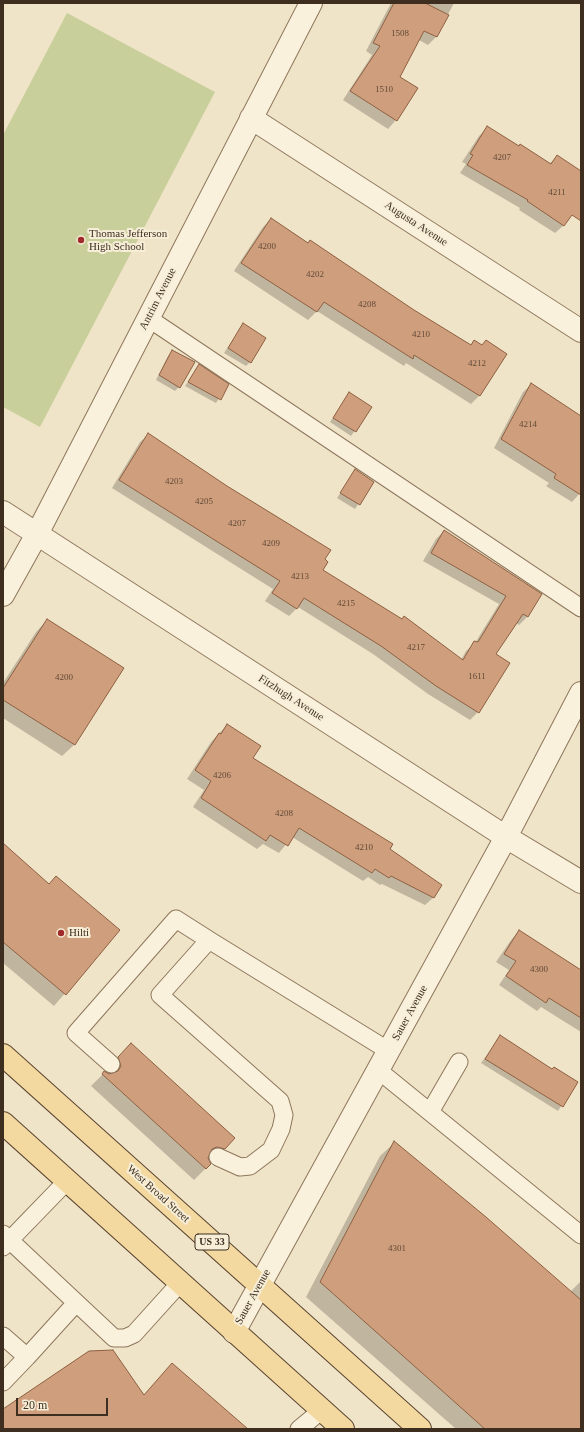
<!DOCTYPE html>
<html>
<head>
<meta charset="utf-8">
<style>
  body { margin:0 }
  #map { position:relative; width:584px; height:1432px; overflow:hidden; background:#f0e4c8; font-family:"Times New Roman",serif }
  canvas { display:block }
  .frame { position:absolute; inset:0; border:4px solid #3d2e20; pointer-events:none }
  .scale { position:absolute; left:16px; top:1398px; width:92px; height:18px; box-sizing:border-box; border:2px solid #3d2e20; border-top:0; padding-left:5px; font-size:12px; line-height:14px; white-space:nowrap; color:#3d2e20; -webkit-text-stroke:3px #f7eed8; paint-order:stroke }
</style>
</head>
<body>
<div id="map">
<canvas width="584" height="1432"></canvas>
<div class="frame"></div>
<div class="scale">20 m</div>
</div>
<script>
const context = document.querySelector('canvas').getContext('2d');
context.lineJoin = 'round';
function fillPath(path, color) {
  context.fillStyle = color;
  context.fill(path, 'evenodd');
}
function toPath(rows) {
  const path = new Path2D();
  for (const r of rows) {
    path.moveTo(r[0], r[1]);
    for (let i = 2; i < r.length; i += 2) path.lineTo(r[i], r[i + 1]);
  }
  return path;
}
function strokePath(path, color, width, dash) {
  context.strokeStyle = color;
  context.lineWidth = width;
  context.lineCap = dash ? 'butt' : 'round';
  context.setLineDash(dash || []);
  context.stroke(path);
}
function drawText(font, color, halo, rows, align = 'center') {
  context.font = font + ' "Times New Roman",serif';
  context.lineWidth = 4;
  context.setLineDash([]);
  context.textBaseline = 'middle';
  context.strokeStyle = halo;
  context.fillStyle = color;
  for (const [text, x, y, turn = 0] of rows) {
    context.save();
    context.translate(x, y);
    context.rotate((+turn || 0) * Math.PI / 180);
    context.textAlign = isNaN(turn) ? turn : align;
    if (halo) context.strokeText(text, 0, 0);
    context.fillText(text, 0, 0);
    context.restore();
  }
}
const green = toPath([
  [67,13,215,92,40,427,3,407,3,135]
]);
const shadow = toPath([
  [391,3,454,3,436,37,428,45,419,40,399,77,417,89,396,120,388,129,343,100,372,55,366,51],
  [487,128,549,164,557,157,581,172,581,200,564,225,555,233,519,210,520,208,460,173,466,164,462,162,479,136],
  [271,219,470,346,474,341,481,346,506,354,479,396,471,404,406,363,404,366,317,311,308,320,234,271,263,227],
  [243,325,250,362,246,366,224,353],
  [172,352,179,387,175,391,156,380,168,356],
  [199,366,228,385,216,403,185,386],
  [532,384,581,419,581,492,572,502,546,486,549,483,494,448,523,392],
  [349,393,371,407,351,436,330,422],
  [148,435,324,560,321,570,461,660,466,651,475,643,499,604,423,561,436,539,444,531,540,594,527,617,519,625,516,623,494,654,478,712,470,720,428,694,373,654,298,607,289,616,265,601,273,589,112,488,140,442],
  [355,471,373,482,355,509,337,498],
  [47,620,123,669,74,745,62,756,3,718,3,683,36,632],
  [227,725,251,758,389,849,434,897,425,905,382,884,380,885,368,877,363,881,292,837,279,853,263,844,257,849,193,807,204,790,187,779,211,742],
  [3,845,48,885,119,930,54,1006,3,963],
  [519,931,581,971,581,1032,541,1007,537,1011,499,985,509,970,496,962,511,940],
  [501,1036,552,1070,576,1082,558,1111,481,1063],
  [131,1044,224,1148,212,1160,208,1159,210,1164,194,1180,91,1086,104,1073,109,1075,107,1069],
  [394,1143,570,1292,581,1281,581,1429,456,1429,306,1297,380,1156],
  [172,1364,237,1429,113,1429]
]);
const building = toPath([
  [394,3,425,3,449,15,437,37,424,31,400,77,418,88,397,121,350,91,380,46,373,43,394,3],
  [487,126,519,146,520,144,551,164,557,155,581,171,581,221,572,215,564,226,527,201,528,200,467,165,473,155,470,154,487,126],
  [271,218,308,243,310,240,414,310,471,345,474,340,482,345,486,340,507,354,480,396,414,355,413,359,324,302,317,312,241,263,271,218],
  [243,323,266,338,251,363,228,348,243,323],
  [172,350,195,362,180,388,159,375,172,350],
  [199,364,229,384,221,400,188,382,199,364],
  [531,383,581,416,581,495,554,478,556,474,501,439,531,383],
  [349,392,372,407,356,432,333,418,349,392],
  [148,433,227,486,331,550,325,559,328,562,323,570,402,619,404,616,463,660,474,641,478,642,506,596,431,553,444,530,542,594,528,617,523,614,496,654,510,663,479,713,436,686,381,646,304,598,297,609,272,593,280,581,119,480,148,433],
  [355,469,374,482,360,505,340,493,355,469],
  [47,619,124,668,75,745,3,700,3,688,47,619],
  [227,724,261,746,253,758,393,844,390,849,442,885,434,898,391,876,389,878,375,869,372,873,299,828,288,846,270,835,266,841,201,798,211,781,195,770,219,733,221,734,227,724],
  [3,843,49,884,56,876,120,930,66,995,3,942,3,843],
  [519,930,581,970,581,1018,549,998,546,1003,506,976,516,961,504,954,519,930],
  [500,1035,552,1069,554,1067,578,1082,563,1107,485,1059,500,1035],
  [131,1043,235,1138,225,1149,217,1147,212,1149,208,1158,211,1164,206,1169,102,1074,104,1071,109,1074,118,1071,121,1066,118,1057,131,1043],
  [394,1141,486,1217,581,1300,581,1429,485,1429,320,1282,394,1141],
  [113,1350,144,1395,172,1363,248,1429,3,1429,3,1409,89,1351,113,1350]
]);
const service = toPath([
  [148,318,581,608],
  [209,940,389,1051],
  [111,1064,76,1033,176,919,209,940,160,995,280,1101,284,1115,281,1129,271,1150,250,1166,240,1167,218,1157],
  [378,1070,581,1235],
  [430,1112,459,1062],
  [3,1234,114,1338,125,1338,134,1334,180,1283],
  [3,1247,67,1181],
  [3,1336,27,1357,76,1303],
  [3,1382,27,1357],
  [299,1429,322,1410]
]);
const minor = toPath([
  [251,118,581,331],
  [3,512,506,837,581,882],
  [3,595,37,534,311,3],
  [234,1332,506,837,581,693]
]);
const primary = toPath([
  [3,1055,420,1429],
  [3,1123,343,1429]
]);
const markers = [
  [81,240,4,"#9e2a2b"],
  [61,933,4,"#9e2a2b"]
];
const numberNames = [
  ["1508",400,34],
  ["1510",384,90],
  ["4207",502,158],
  ["4211",557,193],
  ["4200",267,247],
  ["4202",315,275],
  ["4208",367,305],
  ["4210",421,335],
  ["4212",477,364],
  ["4214",528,425],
  ["4203",174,482],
  ["4205",204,502],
  ["4207",237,524],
  ["4209",271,544],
  ["4213",300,577],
  ["4215",346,604],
  ["4217",416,648],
  ["1611",477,677],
  ["4200",64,678],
  ["4206",222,776],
  ["4208",284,814],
  ["4210",364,848],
  ["4300",539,970],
  ["4301",397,1249]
];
const shields = [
  [212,1242,34]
];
const shieldNames = [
  ["US 33",212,1242]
];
const streetNames = [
  ["Augusta Avenue",416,224,33],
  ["Antrim Avenue",158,299,-63],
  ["Fitzhugh Avenue",291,698,33],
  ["Sauer Avenue",410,1013,-61],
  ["West Broad Street",158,1194,42],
  ["Sauer Avenue",253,1297,-61]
];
const poiNames = [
  ["Thomas Jefferson",89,234],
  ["High School",89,247],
  ["Hilti",69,933]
];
fillPath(green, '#c9cf9b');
fillPath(shadow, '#0003');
fillPath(building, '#cf9f7d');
strokePath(building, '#8d5f41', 1);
strokePath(service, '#8d765c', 19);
strokePath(minor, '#8d765c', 24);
strokePath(primary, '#5b4430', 24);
strokePath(service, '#faf1dc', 17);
strokePath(minor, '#faf1dc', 22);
strokePath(primary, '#f3d9a0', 22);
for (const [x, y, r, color] of markers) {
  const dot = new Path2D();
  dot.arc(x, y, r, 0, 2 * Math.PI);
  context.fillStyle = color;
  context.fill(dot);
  strokePath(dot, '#f7eed8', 1.5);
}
drawText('9px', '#624a37', null, numberNames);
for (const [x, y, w] of shields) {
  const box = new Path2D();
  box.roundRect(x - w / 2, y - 8, w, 16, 3);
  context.fillStyle = '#f7eed8';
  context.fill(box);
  strokePath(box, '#3d2e20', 1);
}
drawText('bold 10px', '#3d2e20', null, shieldNames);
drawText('11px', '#3d2e20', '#f7eed8', streetNames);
drawText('11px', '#3d2e20', '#f7eed8', poiNames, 'left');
</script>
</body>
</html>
